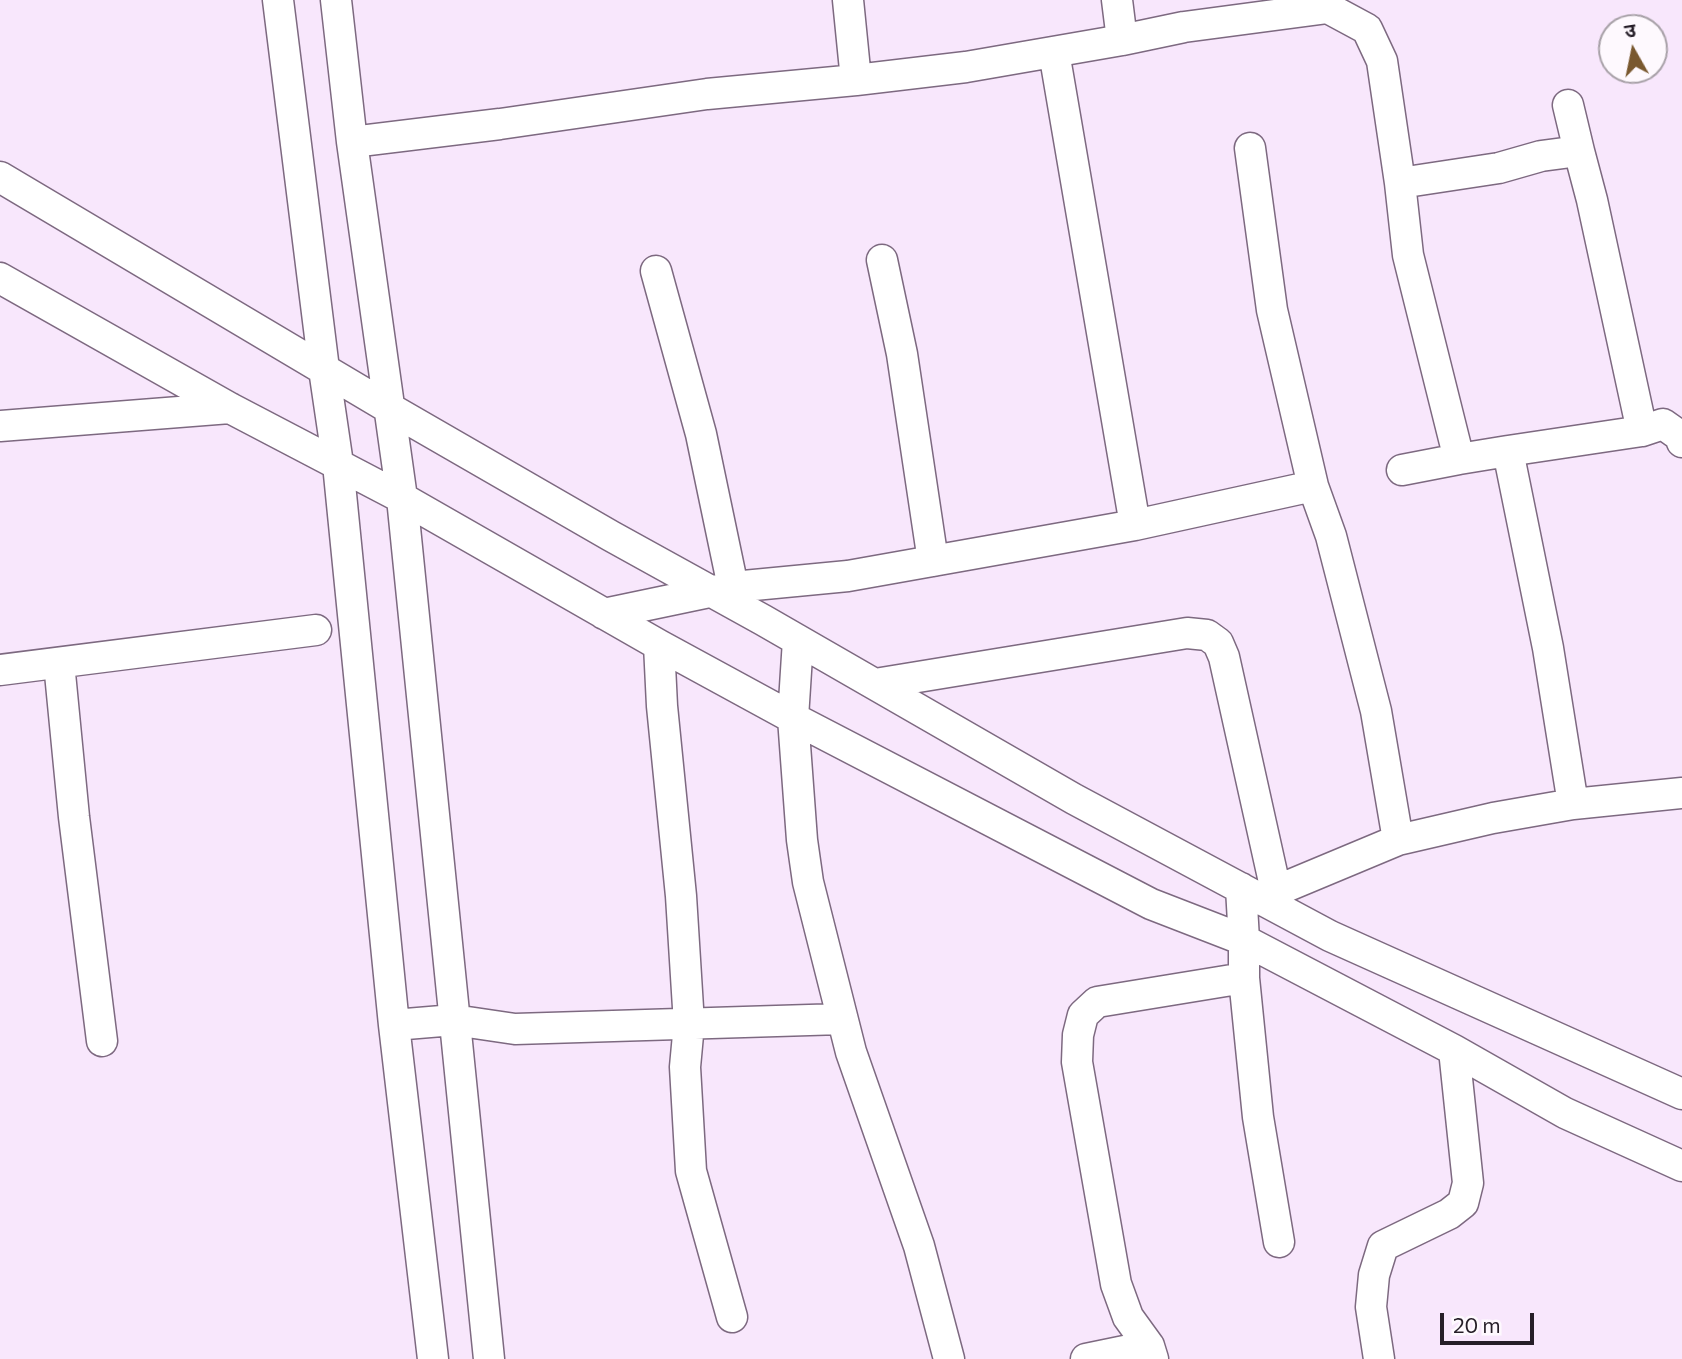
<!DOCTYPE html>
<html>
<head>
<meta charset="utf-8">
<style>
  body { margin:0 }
  #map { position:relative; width:1682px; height:1359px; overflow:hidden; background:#f8e7fc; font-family:Commissioner,"Noto Sans Devanagari",sans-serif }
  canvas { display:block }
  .north { position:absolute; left:1598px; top:14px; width:70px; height:70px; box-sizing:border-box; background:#fef9fe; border:2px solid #a8a1a8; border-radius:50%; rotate:351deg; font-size:19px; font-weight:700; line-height:28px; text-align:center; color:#261e28 }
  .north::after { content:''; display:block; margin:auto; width:24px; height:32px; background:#79582f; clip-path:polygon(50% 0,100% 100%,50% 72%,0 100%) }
  .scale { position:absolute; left:1440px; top:1313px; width:94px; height:32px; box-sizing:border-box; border:4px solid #261e28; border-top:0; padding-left:9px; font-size:21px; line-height:24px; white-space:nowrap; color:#261e28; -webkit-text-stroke:5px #fef9fe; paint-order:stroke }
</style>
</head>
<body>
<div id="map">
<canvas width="1682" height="1359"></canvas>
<div class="north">उ</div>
<div class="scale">20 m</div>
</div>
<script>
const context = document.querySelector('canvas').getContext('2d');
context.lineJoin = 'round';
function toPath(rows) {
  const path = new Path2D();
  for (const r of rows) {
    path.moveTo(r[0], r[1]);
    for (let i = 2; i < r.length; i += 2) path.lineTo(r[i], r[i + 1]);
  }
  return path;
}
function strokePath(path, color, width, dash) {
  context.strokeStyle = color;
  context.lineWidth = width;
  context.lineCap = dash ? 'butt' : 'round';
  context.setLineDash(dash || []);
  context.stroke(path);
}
const minor = toPath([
  [278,0,324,369,338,464,394,1025,433,1359],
  [336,0,352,142,402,498,489,1359],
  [848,0,856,80],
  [1117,0,1122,40],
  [1054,52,1135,525],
  [1568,105,1579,151],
  [352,142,500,124,707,94,856,80,966,67,1122,40,1184,27,1328,8,1367,29,1382,61,1400,183,1408,255,1459,459,1508,451,1548,648,1573,804,1682,793],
  [1250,148,1272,310,1313,486,1331,536,1376,711,1398,840,1493,818,1573,804],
  [0,177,389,408,611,536,763,620,1074,799,1330,936,1682,1094],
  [1400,183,1499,168,1541,156,1579,151,1592,200,1642,431],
  [882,260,902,354,933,561],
  [656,271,701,434,733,587],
  [0,278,230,408,402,498,659,645,793,718,1151,904,1244,940,1454,1050,1565,1113,1682,1166],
  [0,426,230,408],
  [1508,451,1642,431,1663,424,1680,436,1682,442],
  [1402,470,1459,459],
  [604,614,733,587,848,576,1135,525,1313,486],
  [798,640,793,718,802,840,808,882,851,1052,919,1246,949,1359],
  [659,645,662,706,681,896,689,1024,685,1067,691,1171,732,1317],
  [59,663,74,817,102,1041],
  [0,670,316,630],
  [875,684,1187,633,1207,635,1218,643,1224,657,1276,891],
  [1241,888,1244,940,1244,978,1258,1117,1279,1242],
  [1259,898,1398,840],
  [394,1025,454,1020,515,1029,842,1019],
  [1086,1359,1149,1346],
  [1153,1359,1149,1346,1128,1317,1116,1284,1077,1062,1078,1035,1083,1015,1097,1002,1244,978],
  [1379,1359,1371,1307,1374,1275,1383,1246,1449,1214,1463,1203,1468,1183,1454,1050]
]);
strokePath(minor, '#7d6980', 33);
strokePath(minor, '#fff', 30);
</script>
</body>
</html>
